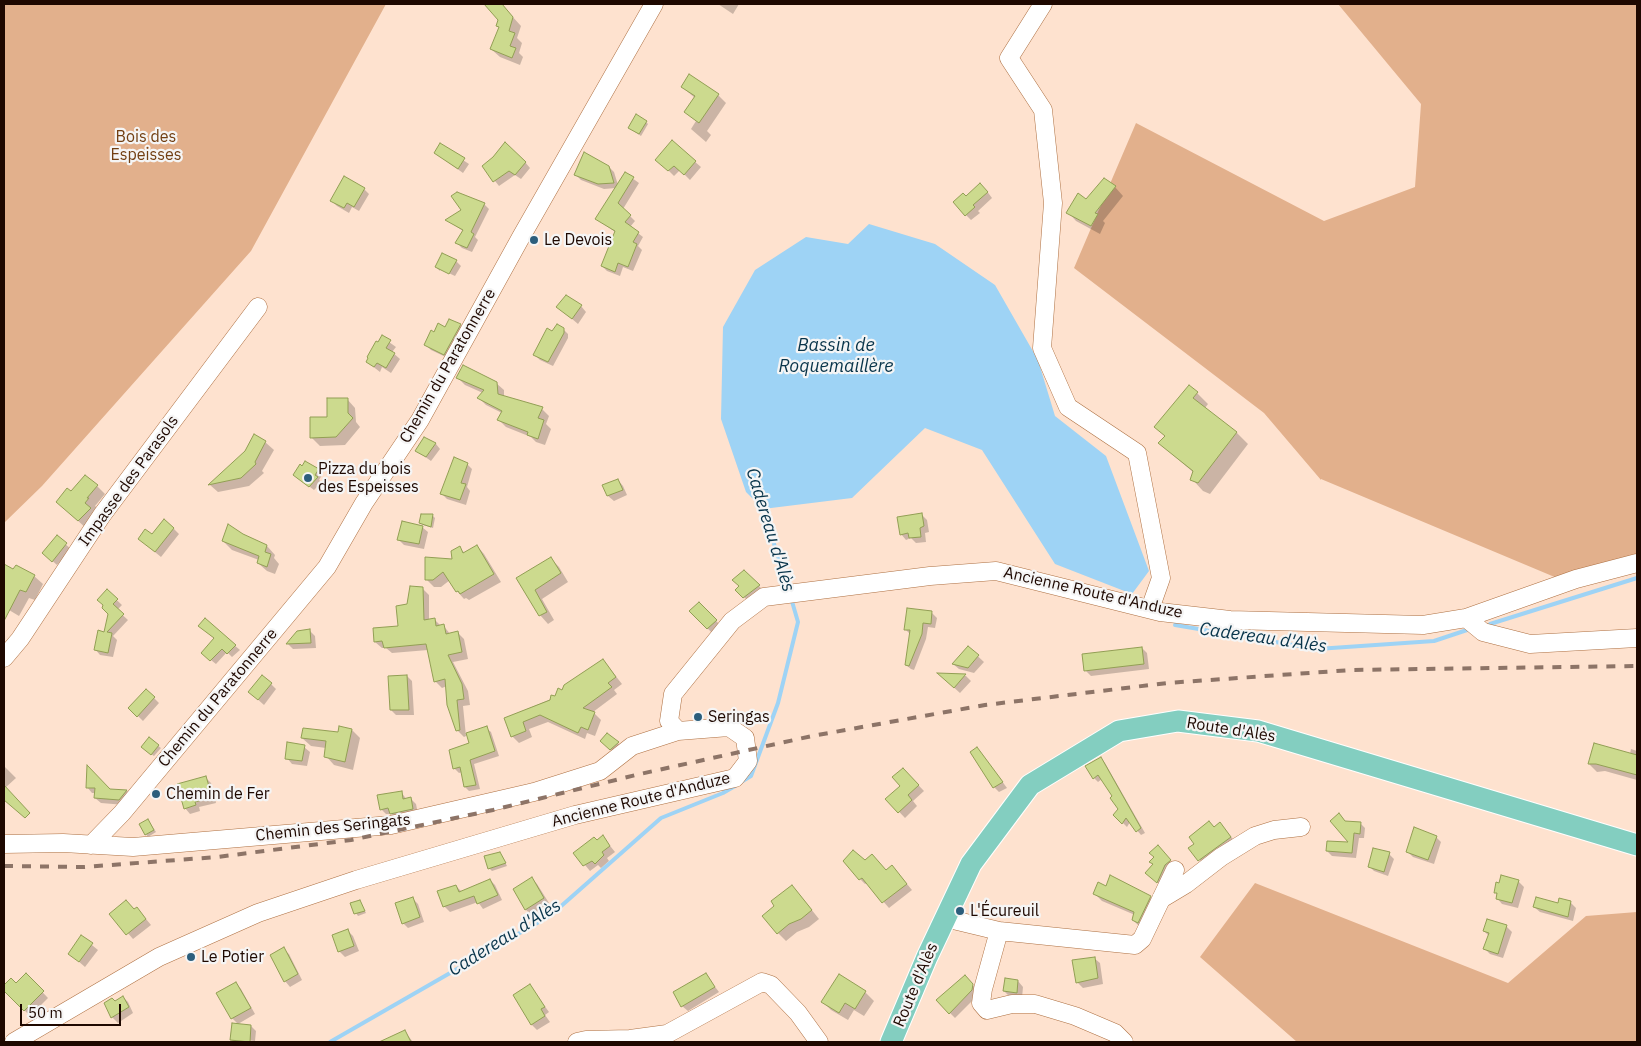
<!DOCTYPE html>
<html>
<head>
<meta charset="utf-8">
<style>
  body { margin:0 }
  #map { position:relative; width:1641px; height:1046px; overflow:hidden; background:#fee2cf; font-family:"IBM Plex Sans",sans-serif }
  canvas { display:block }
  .frame { position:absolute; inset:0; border:5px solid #1e0800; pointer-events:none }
  .scale { position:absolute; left:20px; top:1004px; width:101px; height:22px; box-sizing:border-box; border:2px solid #1e0800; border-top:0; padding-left:6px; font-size:15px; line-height:18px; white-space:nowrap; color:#1e0800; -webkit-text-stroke:4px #f5f5f5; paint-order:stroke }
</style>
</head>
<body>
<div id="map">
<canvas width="1641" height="1046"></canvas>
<div class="frame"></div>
<div class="scale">50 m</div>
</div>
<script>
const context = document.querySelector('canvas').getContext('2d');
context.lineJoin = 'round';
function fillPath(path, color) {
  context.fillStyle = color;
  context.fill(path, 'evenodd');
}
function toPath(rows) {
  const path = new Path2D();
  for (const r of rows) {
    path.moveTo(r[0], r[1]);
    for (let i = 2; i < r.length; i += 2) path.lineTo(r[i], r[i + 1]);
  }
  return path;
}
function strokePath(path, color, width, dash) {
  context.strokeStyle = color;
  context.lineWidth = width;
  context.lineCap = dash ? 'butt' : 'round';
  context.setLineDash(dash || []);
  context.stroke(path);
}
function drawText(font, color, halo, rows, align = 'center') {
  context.font = font + ' "IBM Plex Sans",sans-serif';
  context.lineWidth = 4.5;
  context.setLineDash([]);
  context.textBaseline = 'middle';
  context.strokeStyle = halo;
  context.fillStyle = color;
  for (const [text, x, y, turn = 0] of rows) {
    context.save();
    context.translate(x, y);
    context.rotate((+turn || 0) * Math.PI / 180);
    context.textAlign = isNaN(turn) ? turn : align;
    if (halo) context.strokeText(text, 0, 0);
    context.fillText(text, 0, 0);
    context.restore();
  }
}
const green = toPath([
  [4,4,386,4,251,251,42,486,4,523],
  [1338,4,1637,4,1637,556,1557,578,1321,479,1321,480,1264,413,1074,268,1136,123,1324,221,1415,187,1421,104],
  [1255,883,1508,983,1586,916,1637,912,1637,1042,1297,1042,1200,957]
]);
const water = toPath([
  [869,224,935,244,995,285,1038,360,1055,416,1106,456,1149,571,1132,594,1055,564,982,450,925,428,852,498,763,509,746,492,721,419,723,327,755,270,806,237,848,244]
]);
const shadow = toPath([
  [486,4,501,4,521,26,517,38,522,43,519,53,523,57,520,65,500,57,491,49,500,28,497,26,499,20],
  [718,4,739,4,733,14],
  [682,87,718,95,726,103,707,131,711,135,706,142,691,129,696,121,686,112,695,98],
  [646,122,648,124,641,136,632,130],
  [672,142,701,167,690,180,680,170,674,176,657,159],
  [440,145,469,164,463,173,435,153],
  [525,162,530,168,521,179,515,175,499,186,483,166],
  [608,166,614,172,618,185,625,173,639,183,623,209,635,221,630,227,643,237,638,246,642,250,633,271,623,267,620,276,607,271,602,266,615,232,597,219,616,188,604,189,581,180,575,174],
  [1115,187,1123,196,1103,221,1105,223,1100,234,1076,221,1068,212],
  [364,189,369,194,359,211,352,207,349,213,337,206,331,200],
  [986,190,992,198,978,211,980,213,971,220,966,215,966,198],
  [484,204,489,209,475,237,478,240,472,252,462,248,457,243,463,231,447,220],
  [456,261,461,266,455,276,440,269,440,271,436,267],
  [581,306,586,312,578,324,558,307],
  [460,325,465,331,450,359,431,350,426,345,435,334],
  [563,329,568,334,568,338,553,366,540,360,535,355,553,332],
  [382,337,396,347,392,352,400,359,391,373,382,367,380,372,367,362],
  [458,378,496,383,504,390,504,397,542,409,549,416,546,424,551,429,545,445,536,442,531,437,506,427,499,420,502,413,486,405,479,398,483,393,465,385],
  [1197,393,1208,404,1205,408,1237,433,1248,444,1210,494,1203,491,1192,479,1193,472,1159,443,1166,437,1156,427],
  [347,399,355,408,356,422,360,427,345,445,320,446,311,437],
  [424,438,436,444,440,449,431,461,417,451],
  [265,442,274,450,262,471,264,473,249,486,218,492,210,485,246,452],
  [467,464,472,469,467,487,470,491,466,505,447,499,441,493],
  [318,470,322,475,319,480,322,482,314,490,294,475],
  [618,480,623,486,627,495,614,501,608,496,604,486],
  [97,486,105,494,95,506,97,508,93,512,98,517,87,529,66,510,72,493],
  [921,514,927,520,929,532,925,533,926,542,916,543,911,538,906,540,901,534],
  [432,515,435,518,433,528,423,525,420,523],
  [422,527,428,532,424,549,404,545,398,539],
  [174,529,179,534,161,557,145,544,152,536],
  [242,535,267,546,275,555,274,558,279,564,275,574,267,571,258,563,259,560,232,550,223,541],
  [57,537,71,549,57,565,48,557],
  [477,546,484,554,501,582,469,600,466,598,464,599,457,591,450,580,441,587,434,587,426,579,453,560,459,548,465,553],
  [551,559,559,567,568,582,542,599,554,620,548,624,540,615,518,579],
  [5,567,34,576,43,584,35,600,29,598,19,616,4,607,4,585,5,582,4,581,4,570],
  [744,571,763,590,748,601,737,590,740,586],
  [422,588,429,595,429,620,434,619,441,626,443,625,450,634,458,633,464,639,468,659,453,662,468,691,470,705,463,706,466,736,464,737,457,730,447,686,442,688,435,681,428,650,392,653,386,648,382,648,375,642,399,627,408,606],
  [107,591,122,605,117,610,128,620,113,636,117,640,113,657,100,655,95,649,105,633,109,614],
  [699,603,721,626,712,633,691,611],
  [932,613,937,618,935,628,928,627,926,639,914,670,911,669,906,665,910,634,905,629],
  [205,620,240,650,232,657,227,652,216,664,207,657,215,639,200,626],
  [310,631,315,636,316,648,293,649,288,644,297,632],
  [968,647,984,662,974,673,959,669,953,664],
  [1142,648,1147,653,1149,669,1091,676,1086,671],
  [603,660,622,684,614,690,617,694,593,712,601,720,595,736,587,733,585,739,548,722,529,729,532,737,519,743,512,736,505,718,556,697],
  [940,675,966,676,971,681,960,693],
  [407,676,412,681,414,715,396,715,391,710],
  [271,684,276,689,264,705,255,697],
  [154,698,159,703,143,721,130,708],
  [486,728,491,732,499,756,474,764,480,789,469,791,465,787,462,772,459,773,454,768],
  [352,730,360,738,353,770,334,765,326,756,326,748,311,746,302,738,339,734],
  [607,734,620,745,613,751,602,741],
  [149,739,161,748,154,756,145,750],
  [304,747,310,752,307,766,292,764,287,758],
  [1631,749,1637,751,1637,780,1605,771,1597,772,1589,764,1630,754],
  [982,754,1007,788,999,792,994,787],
  [1101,758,1105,763,1145,833,1141,835,1130,822,1127,827,1115,815,1120,809,1102,779,1098,782,1094,778],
  [4,766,16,778,5,788,4,787],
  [88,768,109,790,127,791,132,796,125,805,101,803,95,798,96,793,92,793,87,787],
  [903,769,924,791,913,801,917,806,905,818,887,799,902,786],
  [206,778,211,783,216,803,199,807,200,811,190,814,185,808],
  [401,792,407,800,411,799,416,804,418,814,396,819,391,814,386,814,381,809],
  [1339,814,1346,822,1360,823,1365,828,1364,838,1359,838,1356,858,1332,856,1327,851,1350,844],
  [148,820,156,832,148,837,146,834],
  [1220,824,1239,846,1208,869,1190,849],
  [603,837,615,852,607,858,609,861,601,868,598,865,590,871,575,853],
  [1436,837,1441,842,1434,864,1413,857,1407,851],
  [1163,852,1175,867,1163,887,1153,878],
  [1389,854,1394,859,1388,876,1374,871,1369,866],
  [502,856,507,866,492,871,489,868],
  [865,862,886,871,897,872,912,890,889,908,867,883,865,884,860,879],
  [532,879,537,884,549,903,532,915,526,910,515,889],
  [490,880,495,885,502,900,483,909,478,902,450,912,444,906,456,886,462,892],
  [1518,881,1524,887,1518,908,1502,904,1497,898,1498,895,1495,892],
  [1107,887,1150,897,1157,904,1140,927,1133,920,1135,915,1102,901,1095,894],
  [799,894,819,919,809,927,797,932,786,941,778,933],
  [412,898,418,904,424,922,408,928,403,923],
  [360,901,366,913,358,916,356,913],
  [1570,902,1576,908,1573,921,1540,912,1534,907],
  [137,908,151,925,133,939,111,914,134,910],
  [1506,926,1512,932,1503,958,1490,954,1485,949,1489,936,1484,931],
  [347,930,353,936,359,951,345,957,339,951],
  [82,937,98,950,85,967,70,954],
  [283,949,289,954,302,980,290,987,285,981],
  [1094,958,1100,963,1103,984,1083,988,1077,982],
  [26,975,48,998,30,1016,4,989,4,987,11,980,16,985],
  [706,975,719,992,688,1011,682,1006],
  [839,976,865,992,874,1001,864,1016,854,1010,848,1020,831,1010,823,1002],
  [965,976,978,991,977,996,955,1018,937,1000],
  [1018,981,1023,987,1022,998,1009,996,1004,991],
  [236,983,241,989,255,1014,238,1024,232,1018],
  [530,986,549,1012,545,1015,550,1022,537,1030,532,1025,515,995],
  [123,997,128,1002,133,1013,118,1023,112,1017,105,1004,115,1002],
  [251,1026,256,1031,255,1041,235,1039,235,1042,240,1042,234,1042,231,1040],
  [405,1032,413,1042,384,1042,384,1041]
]);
const stream = toPath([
  [762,505,788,589],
  [1490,624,1637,578],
  [1175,625,1317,649,1434,641,1470,629],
  [741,782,751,776,778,703,798,622,791,598],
  [330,1042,551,915,661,818,723,793,735,786]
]);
const building = toPath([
  [484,4,502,4,513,17,509,31,515,33,510,46,516,48,512,58,490,49,499,27,496,26,498,20,484,4],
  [689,74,719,94,699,123,684,112,695,96,681,87,689,74],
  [636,114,647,121,639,134,628,128,636,114],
  [672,140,696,161,684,175,674,166,668,171,655,160,672,140],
  [505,142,526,162,515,175,509,171,493,182,482,166,493,157,505,142],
  [440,143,465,158,458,169,434,153,440,143],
  [584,152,609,166,614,183,598,184,574,175,584,152],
  [625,172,634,177,618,203,631,215,625,222,639,232,633,242,637,244,628,267,618,263,615,272,601,266,615,231,595,219,625,172],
  [344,176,365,188,354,207,347,203,344,208,330,201,344,176],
  [1104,178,1116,186,1095,213,1098,214,1091,226,1066,213,1078,193,1086,199,1104,178],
  [980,183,988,192,973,205,975,207,965,216,953,202,963,193,966,196,980,183],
  [457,192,485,203,471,232,474,234,467,248,455,243,463,230,445,220,461,210,451,196,457,192],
  [442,253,457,260,449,274,435,267,442,253],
  [566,295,582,305,572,319,556,307,566,295],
  [449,319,461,324,444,355,424,345,431,330,434,332,438,323,445,327,449,319],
  [557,324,564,328,564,333,548,362,533,355,547,328,552,331,557,324],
  [382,335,391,340,386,348,395,353,386,368,377,363,374,367,366,362,368,358,367,357,376,341,378,342,382,335],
  [463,365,497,382,498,394,543,407,538,418,544,420,538,439,527,435,528,432,497,420,502,411,477,398,484,390,456,378,463,365],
  [1189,385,1198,392,1193,398,1237,432,1198,483,1190,480,1193,471,1158,443,1165,436,1154,427,1189,385],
  [327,398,348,398,348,413,353,418,336,437,310,438,310,417,327,417,327,398],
  [254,434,266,441,255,462,256,464,241,478,208,485,245,451,254,434],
  [424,437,436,443,426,457,415,451,424,437],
  [454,457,468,463,461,483,466,484,460,500,440,494,454,457],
  [305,461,319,469,315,475,318,477,309,487,293,475,300,464,302,466,305,461],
  [85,475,98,485,87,498,89,498,85,503,91,508,78,521,56,502,67,488,71,491,85,475],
  [618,479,623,490,607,496,602,485,618,479],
  [922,513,924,526,920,528,921,537,909,538,908,533,900,535,897,517,922,513],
  [421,514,433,514,431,527,419,523,421,514],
  [164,519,174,528,155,552,138,539,145,529,152,534,164,519],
  [402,521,423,526,419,544,397,540,402,521],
  [228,524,243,534,267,545,265,552,271,554,267,567,257,563,259,556,222,541,228,524],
  [57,535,67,543,52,562,42,553,57,535],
  [477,545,494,574,460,594,458,591,456,592,443,572,433,580,425,580,425,557,452,559,451,551,460,546,463,553,477,545],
  [551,557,561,573,535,590,547,612,539,616,516,578,551,557],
  [4,564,13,569,16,565,35,575,26,592,20,590,4,621,4,564],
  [744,570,760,585,743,598,735,590,739,586,732,580,744,570],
  [410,586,423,587,424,620,435,618,436,626,444,624,446,634,458,631,462,652,448,655,462,684,464,699,457,700,460,730,456,731,447,705,445,679,434,682,426,644,384,648,382,641,374,642,373,628,398,626,396,606,407,604,410,586],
  [107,589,118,599,113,604,124,614,107,632,112,633,108,653,94,650,98,630,104,632,108,614,102,608,103,605,97,600,107,589],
  [699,602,717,620,707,629,689,611,699,602],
  [907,608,932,611,931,624,923,623,922,634,909,666,905,665,910,630,904,630,907,608],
  [205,618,236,645,227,654,222,649,210,661,201,653,214,638,198,626,205,618],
  [310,629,311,643,286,644,297,631,310,629],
  [968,646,979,655,968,668,952,664,968,646],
  [1142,647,1144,664,1084,671,1082,654,1142,647],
  [603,659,616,677,608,683,612,687,583,708,595,712,588,730,581,727,578,733,540,715,523,722,526,731,511,737,504,718,550,700,551,695,555,696,558,688,562,690,564,685,603,659],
  [937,673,966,674,954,688,937,673],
  [262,675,272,683,258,700,248,692,262,675],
  [407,675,409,710,390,710,388,676,407,675],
  [146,689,155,697,137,717,128,708,146,689],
  [339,726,352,729,345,762,324,757,326,741,301,738,303,728,338,732,339,726],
  [487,726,495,751,470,760,476,785,464,787,460,767,453,769,449,750,469,743,466,733,487,726],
  [607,733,619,742,610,750,600,741,607,733],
  [149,737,159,745,151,755,141,747,149,737],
  [287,742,305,745,302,761,285,759,287,742],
  [1594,743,1637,755,1637,775,1596,764,1588,764,1594,743],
  [977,747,1003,782,993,788,970,752,977,747],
  [1101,757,1141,828,1136,832,1126,818,1122,824,1113,815,1118,809,1110,798,1112,796,1098,775,1093,779,1085,766,1101,757],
  [87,765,110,789,127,790,119,800,94,798,95,788,86,788,87,765],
  [903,768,919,785,908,795,912,800,898,813,885,799,900,786,892,777,903,768],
  [206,776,212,797,195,802,196,805,184,809,177,784,206,776],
  [4,785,30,813,25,818,4,800,4,785],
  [402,791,403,799,411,797,413,809,390,814,388,808,380,810,377,795,402,791],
  [1339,813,1345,821,1361,822,1360,834,1354,833,1352,853,1326,851,1327,841,1348,842,1330,821,1339,813],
  [148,819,154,830,145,835,139,824,148,819],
  [1209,821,1214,827,1220,822,1231,837,1198,861,1188,848,1194,844,1189,837,1209,821],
  [1414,827,1437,836,1428,860,1406,852,1414,827],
  [603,835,610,846,602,852,604,855,595,864,592,861,583,866,573,853,594,837,597,840,603,835],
  [1158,845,1171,860,1165,865,1157,883,1145,873,1153,864,1149,862,1154,857,1149,853,1158,845],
  [1373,848,1390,852,1384,872,1368,867,1373,848],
  [853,850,865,860,872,854,886,870,892,865,907,884,882,903,862,878,859,880,843,861,853,850],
  [500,852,506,863,488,869,484,856,500,852],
  [1110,875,1151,896,1138,923,1132,920,1134,912,1093,894,1098,882,1106,886,1110,875],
  [1501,875,1519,880,1512,903,1496,899,1497,893,1494,893,1496,882,1499,883,1501,875],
  [532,877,544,898,525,910,513,889,532,877],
  [490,879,498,895,477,904,474,896,443,907,437,891,456,885,459,892,490,879],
  [792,885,812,910,801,919,789,924,777,934,762,916,774,906,771,901,792,885],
  [413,897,420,917,402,924,395,903,413,897],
  [1536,897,1558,903,1559,898,1571,901,1568,917,1533,907,1536,897],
  [126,900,134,909,137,907,146,919,126,935,109,914,126,900],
  [360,900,365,911,354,914,350,903,360,900],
  [1487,919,1507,925,1498,954,1483,949,1489,933,1483,931,1487,919],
  [348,929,354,946,338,952,332,935,348,929],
  [81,935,93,943,79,962,68,954,81,935],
  [284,947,298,974,284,982,270,955,284,947],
  [1095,957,1098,978,1076,983,1072,960,1095,957],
  [26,973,44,991,24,1011,4,991,4,985,11,978,16,983,26,973],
  [706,973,715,987,681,1007,673,992,706,973],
  [839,974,866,991,855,1009,845,1003,839,1013,821,1002,839,974],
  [965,975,973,984,972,990,949,1014,936,1000,965,975],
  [1005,978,1018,980,1017,993,1003,991,1005,978],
  [236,982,251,1008,231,1019,216,993,236,982],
  [530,984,545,1007,541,1009,545,1016,531,1025,513,995,530,984],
  [123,996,129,1007,111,1018,104,1003,112,998,115,1001,123,996],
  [232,1023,251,1025,250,1042,230,1040,232,1023],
  [405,1030,411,1042,379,1042,405,1030]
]);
const minor = toPath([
  [1043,4,1009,58,1043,110,1053,203,1042,348,1068,407,1137,453,1161,578,1150,609],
  [1466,618,1483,632,1530,644,1637,638],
  [4,658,20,639,102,515,258,307],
  [678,731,669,721,673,694,732,621,764,597,930,576,996,571,1160,612,1230,620,1423,625,1466,618,1576,579,1637,563],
  [4,844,63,843,133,847,391,825,534,792,600,771,632,746,678,731,729,727,745,738,748,761,735,778,575,815,356,880,258,913,159,957,14,1042],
  [91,845,122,813,327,567,364,503,420,420,521,237,654,4],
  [1161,899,1186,884,1221,857,1255,836,1274,830,1301,827],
  [945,918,999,931,1135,945,1142,939,1175,870],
  [999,931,983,989,981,1003,987,1010,1012,1004,1035,1004,1075,1016,1115,1033,1124,1042],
  [577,1042,586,1040,630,1039,667,1034,762,982,771,985,798,1013,819,1042]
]);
const major = toPath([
  [891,1042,927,957,971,864,1030,785,1119,731,1178,721,1258,731,1637,845]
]);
const rail = toPath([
  [4,866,84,867,217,857,351,840,493,810,640,774,812,736,985,705,1167,683,1351,670,1637,666]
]);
const markers = [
  [534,240,5,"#2c5e7c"],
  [308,478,5,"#2c5e7c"],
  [698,717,5,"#2c5e7c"],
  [156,794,5,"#2c5e7c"],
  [960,911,5,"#2c5e7c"],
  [191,957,5,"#2c5e7c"]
];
const parkNames = [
  ["Bois des",146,137],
  ["Espeisses",146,155]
];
const poiNames = [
  ["Le Devois",544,240],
  ["Pizza du bois",318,469],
  ["des Espeisses",318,487],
  ["Seringas",708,717],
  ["Chemin de Fer",166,794],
  ["L'Écureuil",970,911],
  ["Le Potier",201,957]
];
const streetNames = [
  ["Chemin du Paratonnerre",448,366,-60],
  ["Impasse des Parasols",129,481,-54],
  ["Ancienne Route d'Anduze",1093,593,13],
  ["Chemin du Paratonnerre",218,698,-50],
  ["Route d'Alès",1231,730,9],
  ["Ancienne Route d'Anduze",641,800,-14],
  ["Chemin des Seringats",333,828,-6],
  ["Route d'Alès",916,985,-67]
];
const waterNames = [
  ["Bassin de",836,346],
  ["Roquemaillère",836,367],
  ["Cadereau d'Alès",770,530,73],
  ["Cadereau d'Alès",1263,638,8],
  ["Cadereau d'Alès",505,938,-32]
];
fillPath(green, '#e2b08c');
fillPath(water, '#9ed3f5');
fillPath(shadow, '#0003');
strokePath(stream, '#9ed3f5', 4);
fillPath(building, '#ccda8e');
strokePath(building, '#929e54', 1);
strokePath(minor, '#ae7042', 19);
strokePath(major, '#fff', 23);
strokePath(minor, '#fff', 18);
strokePath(major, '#83cec0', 21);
strokePath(rail, '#8d7467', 4, [9, 9]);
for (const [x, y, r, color] of markers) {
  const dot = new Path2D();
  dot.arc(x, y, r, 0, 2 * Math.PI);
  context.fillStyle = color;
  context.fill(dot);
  strokePath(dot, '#f5f5f5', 2);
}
drawText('16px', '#723f12', '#f5f5f5', parkNames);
drawText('16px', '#1e0800', '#f5f5f5', poiNames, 'left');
drawText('16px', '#1e0800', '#f5f5f5', streetNames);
drawText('italic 18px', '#08344a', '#f5f5f5', waterNames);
</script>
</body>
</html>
